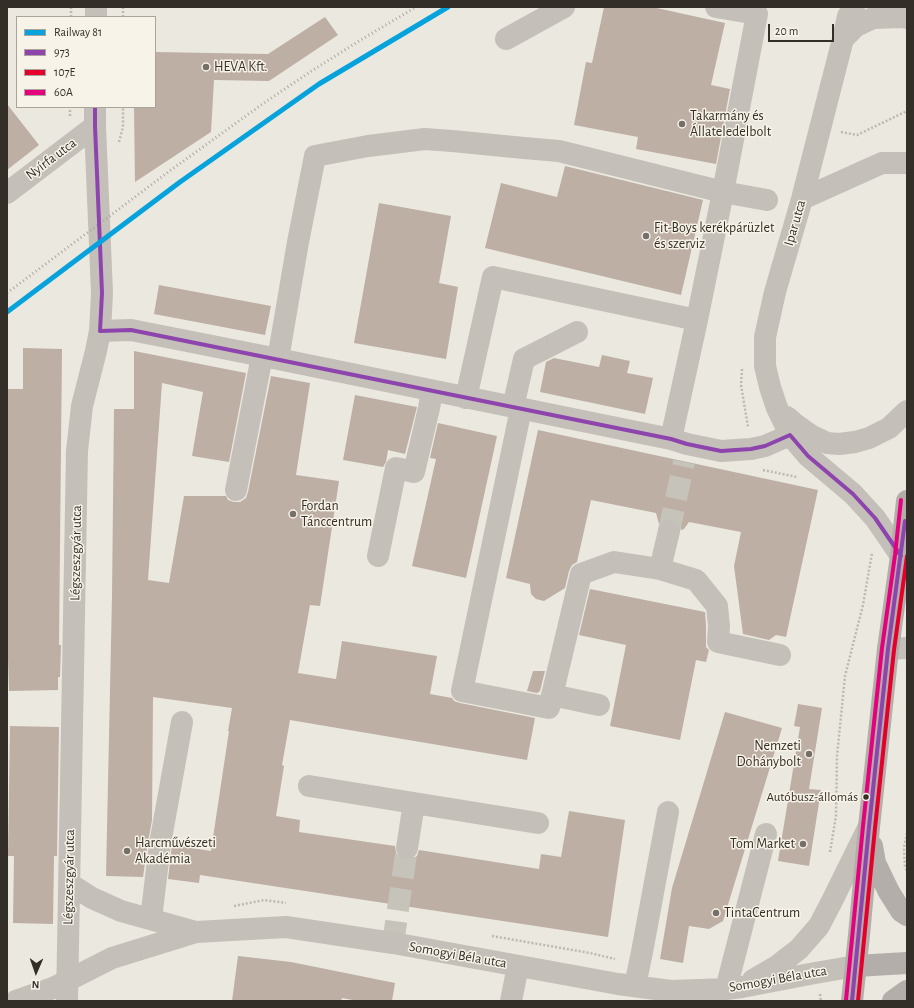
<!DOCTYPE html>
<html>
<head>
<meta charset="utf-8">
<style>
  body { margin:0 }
  #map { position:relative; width:914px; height:1008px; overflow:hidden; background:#ebe8e0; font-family:"Alegreya Sans",sans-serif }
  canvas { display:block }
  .frame { position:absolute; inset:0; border:8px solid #342e28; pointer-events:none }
  .legend { position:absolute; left:16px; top:16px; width:140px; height:92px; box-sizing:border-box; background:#f8f3e8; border:1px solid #aaa49b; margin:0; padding:5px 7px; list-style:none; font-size:12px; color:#342e28 }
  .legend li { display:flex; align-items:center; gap:8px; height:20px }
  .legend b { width:20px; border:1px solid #aaa49b }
  .north { position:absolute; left:16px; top:952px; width:40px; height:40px; -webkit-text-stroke:3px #f8f3e8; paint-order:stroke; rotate:182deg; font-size:11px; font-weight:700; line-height:16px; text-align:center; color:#342e28 }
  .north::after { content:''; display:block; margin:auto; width:14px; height:18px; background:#342e28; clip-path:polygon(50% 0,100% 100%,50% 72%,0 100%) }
  .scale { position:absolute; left:768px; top:24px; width:66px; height:18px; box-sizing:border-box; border:2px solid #342e28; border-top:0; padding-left:5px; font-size:12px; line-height:14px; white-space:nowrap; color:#342e28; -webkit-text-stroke:3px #f8f3e8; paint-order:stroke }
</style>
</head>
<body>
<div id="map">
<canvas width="914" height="1008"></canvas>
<div class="frame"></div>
<ul class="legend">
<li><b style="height:5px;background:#05a2dc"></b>Railway 81</li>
<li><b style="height:5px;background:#8e44ad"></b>973</li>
<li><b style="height:5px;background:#e4002b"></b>107E</li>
<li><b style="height:5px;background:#e5007d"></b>60A</li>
</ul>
<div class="north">N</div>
<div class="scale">20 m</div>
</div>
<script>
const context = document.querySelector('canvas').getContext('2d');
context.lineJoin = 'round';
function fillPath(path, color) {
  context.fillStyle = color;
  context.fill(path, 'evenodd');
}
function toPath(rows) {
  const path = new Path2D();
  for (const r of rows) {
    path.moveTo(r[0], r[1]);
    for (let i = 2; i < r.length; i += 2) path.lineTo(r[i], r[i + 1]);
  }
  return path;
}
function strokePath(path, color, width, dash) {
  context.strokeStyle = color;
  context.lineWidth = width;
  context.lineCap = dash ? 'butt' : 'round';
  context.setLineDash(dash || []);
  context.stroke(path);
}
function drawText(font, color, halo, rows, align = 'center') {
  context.font = font + ' "Alegreya Sans",sans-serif';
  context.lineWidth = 3;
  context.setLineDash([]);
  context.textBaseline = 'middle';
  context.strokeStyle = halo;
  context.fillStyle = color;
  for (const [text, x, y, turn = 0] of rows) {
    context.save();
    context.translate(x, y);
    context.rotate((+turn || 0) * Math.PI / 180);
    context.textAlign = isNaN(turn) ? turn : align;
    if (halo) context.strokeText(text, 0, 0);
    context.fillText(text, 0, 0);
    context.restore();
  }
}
const building = toPath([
  [604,7,652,7,725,23,711,85,730,89,716,164,636,149,638,137,574,125,586,62,592,63],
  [325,17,338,35,269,81,214,80,211,132,135,182,134,107,155,107,155,52,268,54],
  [7,104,39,145,7,170],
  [565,166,703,200,681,295,485,248,501,183,557,197],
  [379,203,451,216,439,283,458,287,446,359,354,343],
  [159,285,271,306,265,335,154,314],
  [23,348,62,349,59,645,61,645,60,677,58,677,58,690,9,691,7,628,7,389,23,389],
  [134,351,246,373,229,462,192,456,203,392,162,383,148,580,169,583,184,496,226,496,228,500,234,502,240,502,246,498,248,492,271,376,310,383,296,475,339,481,320,606,310,605,298,673,336,679,342,641,437,656,430,694,452,698,454,701,460,703,535,718,527,760,290,720,282,765,284,766,276,816,300,820,299,832,395,846,396,853,399,857,405,860,412,859,417,856,419,850,539,869,541,854,561,857,569,811,625,820,608,937,200,875,199,883,168,879,172,845,211,851,229,731,228,731,232,708,153,697,152,820,148,842,143,877,106,876,112,596,114,409,134,409],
  [602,355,630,361,627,373,653,378,645,414,540,392,546,362,554,358,599,367],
  [355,395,417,407,405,454,388,450,386,462,383,467,343,460],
  [438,423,497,436,466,578,412,566,436,459,430,458],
  [538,430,818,490,786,637,776,635,769,640,743,634,734,566,741,532,689,522,684,529,681,530,681,527,678,522,672,519,665,519,659,524,656,513,591,500,577,562,572,565,569,571,565,588,544,601,536,599,531,594,530,584,506,578],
  [590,589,705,612,706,626,706,647,709,650,706,662,696,660,680,740,610,726,626,645,579,635],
  [533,671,545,671,540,691,537,693,527,691],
  [798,704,822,708,809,789,821,790,809,866,778,861,800,727,794,726],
  [725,712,782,728,723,921,709,929,689,926,683,963,660,959,672,888],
  [10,726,59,727,57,856,54,856,53,924,13,923,14,856,8,856],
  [238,956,291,962,395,983,392,1001,358,1001,342,998,341,1001,232,1001]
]);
const minorTunnel = toPath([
  [669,531,684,462],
  [393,943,407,848]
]);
const path = toPath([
  [123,7,123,17],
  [71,17,71,7],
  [70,116,70,107],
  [841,132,857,135,907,111],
  [119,142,123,127,123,107],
  [742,369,741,385,748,427],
  [763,470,797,477],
  [907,833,904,848,905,867,907,871],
  [830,852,836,816,837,756,845,676,863,605,872,553],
  [234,906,264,900,286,903],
  [492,936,590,953,615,959],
  [820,994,821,1001]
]);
const minor = toPath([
  [854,7,848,16,843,39,802,199,775,292,765,337,765,366,770,387,777,408,790,435,808,456,853,494,875,518,901,556],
  [96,17,96,7],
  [506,39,564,7],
  [843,39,856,26,873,18,902,17,907,18],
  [7,193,95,126],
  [802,199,882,163,907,163],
  [100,331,131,330,278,359,671,439,687,444,721,451,751,449,765,446,790,435],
  [278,359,298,242,315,156,368,146,425,139,452,141,524,148,559,151,723,192,767,200],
  [466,398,493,277,697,320],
  [513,407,524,359,577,332],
  [521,409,462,691,549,708,581,574,614,562,660,569,696,580,717,606,719,626,718,642,780,655],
  [787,417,795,424,812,436,827,443,839,444,855,442,869,438,889,428,907,411],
  [671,439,697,320,723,192,757,14,716,7],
  [236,490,262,356],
  [378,556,396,468,414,472,429,408,432,391],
  [660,569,669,531],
  [888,649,907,648],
  [552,695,599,705],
  [309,786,414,803],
  [407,848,414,803,538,823],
  [70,884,92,898,121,911,196,932],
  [151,919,160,844,182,722],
  [753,980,777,966,799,949,819,926,832,901,868,828],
  [635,986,642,952,668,812],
  [726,989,766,834],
  [16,1001,53,988,112,958,196,932,286,927,393,943,618,984,671,991,726,989,742,987,815,973,856,966],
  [67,1001,77,451,82,406,96,351,100,331,101,313,102,293,95,126,95,107],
  [511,1001,518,966]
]);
const major = toPath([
  [872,846,875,863,889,892,901,911,907,915],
  [856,966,907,963],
  [852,1001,859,935,869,827,888,649,901,556,907,501],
  [893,1001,907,991]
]);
const rail = toPath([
  [7,293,171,170,261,105,310,72,359,41,416,7]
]);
const bus1 = toPath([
  [95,107,95,126,102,293,100,331,131,330,671,439,687,444,721,451,751,449,765,446,790,435,808,456,853,494,875,518,901,556],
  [852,1001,869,827,888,649,905,521]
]);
const bus2 = toPath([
  [858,1001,875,828,894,650,907,556]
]);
const bus3 = toPath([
  [846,1000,863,826,882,648,895,555,901,500]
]);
const rail1 = toPath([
  [7,312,180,182,319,84,448,7]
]);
const markers = [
  [206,67,4,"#746f68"],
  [682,124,4,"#746f68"],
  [646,236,4,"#746f68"],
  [293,514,4,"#746f68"],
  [809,754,4,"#746f68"],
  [866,797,3.5,"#342e28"],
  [803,844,4,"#746f68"],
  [127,851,4,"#746f68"],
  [716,913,4,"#746f68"]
];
const busNames = [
  ["Autóbusz-állomás",858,797]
];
const poiNames = [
  ["HEVA Kft.",214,67],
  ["Takarmány és",690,116],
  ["Állateledelbolt",690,132],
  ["Fit-Boys kerékpárüzlet",654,228],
  ["és szerviz",654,244],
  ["Fordan",301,506],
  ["Tánccentrum",301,522],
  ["Nemzeti",801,746,"right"],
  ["Dohánybolt",801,762,"right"],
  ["Harcművészeti",135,843],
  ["Akadémia",135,859],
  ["Tom Market",795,844,"right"],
  ["TintaCentrum",724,913]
];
const streetNames = [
  ["Nyírfa utca",51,159,-37],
  ["Ipar utca",795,223,-74],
  ["Légszeszgyár utca",76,553,-89],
  ["Légszeszgyár utca",69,877,-89],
  ["Somogyi Béla utca",458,955,10],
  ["Somogyi Béla utca",778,979,-10]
];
fillPath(building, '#bdafa4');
strokePath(minorTunnel, '#c6c3bb', 22, [22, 11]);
strokePath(path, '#bdb8b2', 2.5, [2, 2]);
strokePath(minor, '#c4c0b9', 22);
strokePath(major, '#b3aea9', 22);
strokePath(rail, '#aca8a3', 3, [1, 3]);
strokePath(bus1, '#8e44ad', 4);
strokePath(bus2, '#e4002b', 4);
strokePath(bus3, '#e5007d', 4);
strokePath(rail1, '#05a2dc', 5);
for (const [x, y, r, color] of markers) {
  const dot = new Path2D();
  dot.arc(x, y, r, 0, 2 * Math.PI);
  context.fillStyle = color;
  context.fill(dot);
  strokePath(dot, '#f8f3e8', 1.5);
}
drawText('13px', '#342e28', '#f8f3e8', busNames, 'right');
drawText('14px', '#342e28', '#f8f3e8', poiNames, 'left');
drawText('14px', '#342e28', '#f8f3e8', streetNames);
</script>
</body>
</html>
